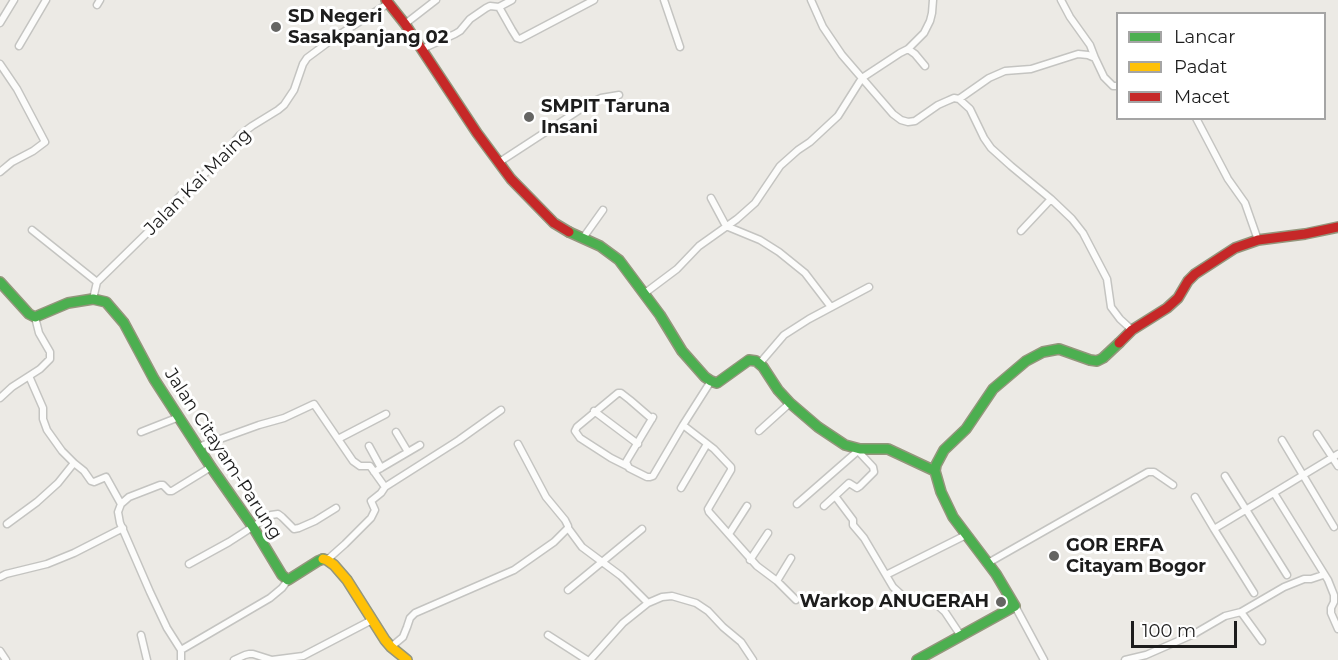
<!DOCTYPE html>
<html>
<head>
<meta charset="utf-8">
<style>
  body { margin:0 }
  #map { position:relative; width:1338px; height:660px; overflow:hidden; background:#eceae5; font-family:Montserrat,sans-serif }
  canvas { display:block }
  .legend { position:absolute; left:1116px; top:12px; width:210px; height:108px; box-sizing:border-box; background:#fff; border:2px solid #a5a5a5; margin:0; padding:8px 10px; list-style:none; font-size:18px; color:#1d1d1d }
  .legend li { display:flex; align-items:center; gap:12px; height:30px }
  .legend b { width:30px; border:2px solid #a5a5a5 }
  .scale { position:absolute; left:1131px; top:621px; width:106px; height:27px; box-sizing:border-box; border:3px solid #1d1d1d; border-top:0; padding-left:8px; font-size:18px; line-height:21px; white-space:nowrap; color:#1d1d1d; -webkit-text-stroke:4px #fff; paint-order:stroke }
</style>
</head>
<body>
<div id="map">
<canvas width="1338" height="660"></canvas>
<ul class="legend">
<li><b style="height:8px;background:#4caf50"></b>Lancar</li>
<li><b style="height:8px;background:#ffc107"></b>Padat</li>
<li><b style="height:8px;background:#c62828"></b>Macet</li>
</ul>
<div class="scale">100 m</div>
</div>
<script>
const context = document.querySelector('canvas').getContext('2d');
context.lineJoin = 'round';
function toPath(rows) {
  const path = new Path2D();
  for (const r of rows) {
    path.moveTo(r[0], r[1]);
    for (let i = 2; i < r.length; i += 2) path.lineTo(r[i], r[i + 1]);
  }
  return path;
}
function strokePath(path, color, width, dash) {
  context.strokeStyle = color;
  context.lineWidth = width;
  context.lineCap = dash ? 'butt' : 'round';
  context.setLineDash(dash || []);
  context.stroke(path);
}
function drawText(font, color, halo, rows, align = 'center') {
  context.font = font + ' Montserrat,sans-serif';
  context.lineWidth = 6;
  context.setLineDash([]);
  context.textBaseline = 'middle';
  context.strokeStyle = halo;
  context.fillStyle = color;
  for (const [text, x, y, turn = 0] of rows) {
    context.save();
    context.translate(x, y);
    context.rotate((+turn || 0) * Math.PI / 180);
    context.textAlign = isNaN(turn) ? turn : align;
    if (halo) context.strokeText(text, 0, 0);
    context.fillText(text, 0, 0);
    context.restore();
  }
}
const street = toPath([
  [664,0,680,47],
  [811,0,823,27,842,55,893,114,901,120,908,122,915,121,938,105,947,101,954,98,959,99,989,78,1005,71,1031,69,1078,54,1088,55,1095,58,1104,77,1113,86,1118,86],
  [1061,0,1070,17,1090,45,1095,58],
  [97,5,100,0],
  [499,7,512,0],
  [0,23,14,0],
  [405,24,436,0],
  [19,46,46,0],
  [422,49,455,34,460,31,470,19,486,8,490,6,499,7,512,30,517,38,520,39,594,0],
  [908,49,915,54,925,66],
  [0,64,17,89,45,142,33,151,12,162,0,172],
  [959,99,970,109,984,138,991,148,1011,166,1051,199,1072,219,1083,233,1107,279,1111,307,1120,319,1132,330],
  [1196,118,1228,179,1245,203,1258,240],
  [498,163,590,103,601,98,619,95],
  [711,198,726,226,760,240,779,252,805,273,831,307],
  [32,230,97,282],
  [1021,231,1051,199],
  [583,238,603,210],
  [645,293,677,269,699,246,737,219,755,203,780,166,798,150,810,142,838,116,862,78,900,53,908,49,924,33,930,21,932,13,933,0],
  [93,299,97,282,146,234,186,189,214,166,240,135,252,126,278,110,284,105,294,90,303,64,307,58,334,38,389,3],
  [760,363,784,335,809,319,869,287],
  [0,398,12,387,40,369,50,359,50,352,39,333,35,317],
  [594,411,638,444],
  [653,417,626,462,629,468,647,477,650,477,653,476,683,425,711,381],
  [683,425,714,449,731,467,731,470,708,509,709,512,757,566,777,581,796,600],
  [759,431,790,403],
  [141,432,179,417],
  [396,432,408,452],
  [1317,434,1338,466],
  [338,439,386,414],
  [1282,440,1334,527],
  [518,444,546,497,565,520,568,526,568,528],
  [369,446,381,468],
  [198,447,259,425,284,418,314,404,353,461,360,466,370,466,385,487,459,440,501,410],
  [74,463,84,471,91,481,94,482,106,477,121,504],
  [627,466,611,458,580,438,575,431,577,427,618,393,621,393,630,400,652,419],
  [374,472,420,445],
  [1225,476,1287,575],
  [681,488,707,444],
  [1274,493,1328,580,1334,595,1334,602,1331,608,1331,613,1338,629],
  [835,496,849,483,857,488,860,486,874,472,873,467,858,451],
  [1195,497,1214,529],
  [797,504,860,449],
  [824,506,835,496,853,520,853,525,864,538,893,587,905,598,933,602,936,604,945,612,961,636],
  [7,524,37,502,58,483,74,463,62,451,47,430,43,419,43,408,29,376],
  [729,534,747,506],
  [327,560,345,544,371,518,375,510,371,501,381,493,385,487],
  [750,560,768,533],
  [988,563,1148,472,1154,472,1173,485],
  [189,564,229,542,271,515,278,514,282,517,294,529,299,528,315,521,336,508],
  [886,575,966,535],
  [0,577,6,574,47,564,74,553,123,528],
  [777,581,791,558],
  [568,590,642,529],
  [1254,593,1214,529,1338,454],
  [1015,606,1044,660],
  [1241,612,1262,641],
  [141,635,147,660],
  [548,635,587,660],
  [391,647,403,637,407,627,410,618,415,613,514,570,554,542,568,528,582,547,621,576,648,603],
  [181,650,167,628,150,592,120,523,118,512,121,504,129,497,160,485,163,485,169,491,172,491,211,467],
  [0,651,6,660],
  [181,660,181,650,270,598,282,588,288,580],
  [234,660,245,655,249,654,253,654,272,660,303,656,372,620],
  [590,660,623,623,648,603,662,597,672,596,696,603,708,611,723,627,741,642,753,660],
  [1125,660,1146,655,1194,634,1225,616,1241,612,1284,587,1304,579,1311,579,1323,575]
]);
const fast = toPath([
  [569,232,600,246,619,260,660,315,682,351,705,377,711,381,717,383,749,360,756,361,763,367,778,390,790,403,818,427,845,445,860,449,888,449,935,471],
  [0,282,29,314,35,317,68,303,93,299,106,302,124,323,154,379,211,467,253,527,282,575,288,580,318,561,323,559],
  [917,660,1015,606,996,574,953,517,941,492,935,471,936,465,944,450,966,429,993,389,1026,361,1043,352,1059,349,1090,360,1097,361,1103,358,1119,343]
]);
const slow = toPath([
  [323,559,327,560,334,565,347,580,385,640,391,647,407,660]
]);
const jam = toPath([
  [386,0,405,24,477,133,511,179,554,223,569,232],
  [1119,343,1132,330,1167,308,1178,298,1188,281,1195,274,1235,248,1258,240,1305,234,1338,227]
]);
const markers = [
  [276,27,6,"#656563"],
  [529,117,6,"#656563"],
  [1054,556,6,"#656563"],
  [1001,602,6,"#656563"]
];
const poiNames = [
  ["SD Negeri",288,17],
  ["Sasakpanjang 02",288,38],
  ["SMPIT Taruna",541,107],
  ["Insani",541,128],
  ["GOR ERFA",1066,546],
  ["Citayam Bogor",1066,567],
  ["Warkop ANUGERAH",989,602,"right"]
];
const streetNames = [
  ["Jalan Kai Maing",198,182,-45],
  ["Jalan Citayam-Parung",223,454,57]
];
strokePath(street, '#c4c4c1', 9);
strokePath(fast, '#94967c', 12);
strokePath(slow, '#94967c', 12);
strokePath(jam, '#94967c', 12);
strokePath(street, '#fcfcfb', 6);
strokePath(fast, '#4caf50', 9);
strokePath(slow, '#ffc107', 9);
strokePath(jam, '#c62828', 9);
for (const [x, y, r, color] of markers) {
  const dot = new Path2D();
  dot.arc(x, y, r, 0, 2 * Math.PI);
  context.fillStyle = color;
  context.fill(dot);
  strokePath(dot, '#fff', 2);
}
drawText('bold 18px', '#1d1d1d', '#fff', poiNames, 'left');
drawText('18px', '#1d1d1d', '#fff', streetNames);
</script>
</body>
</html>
